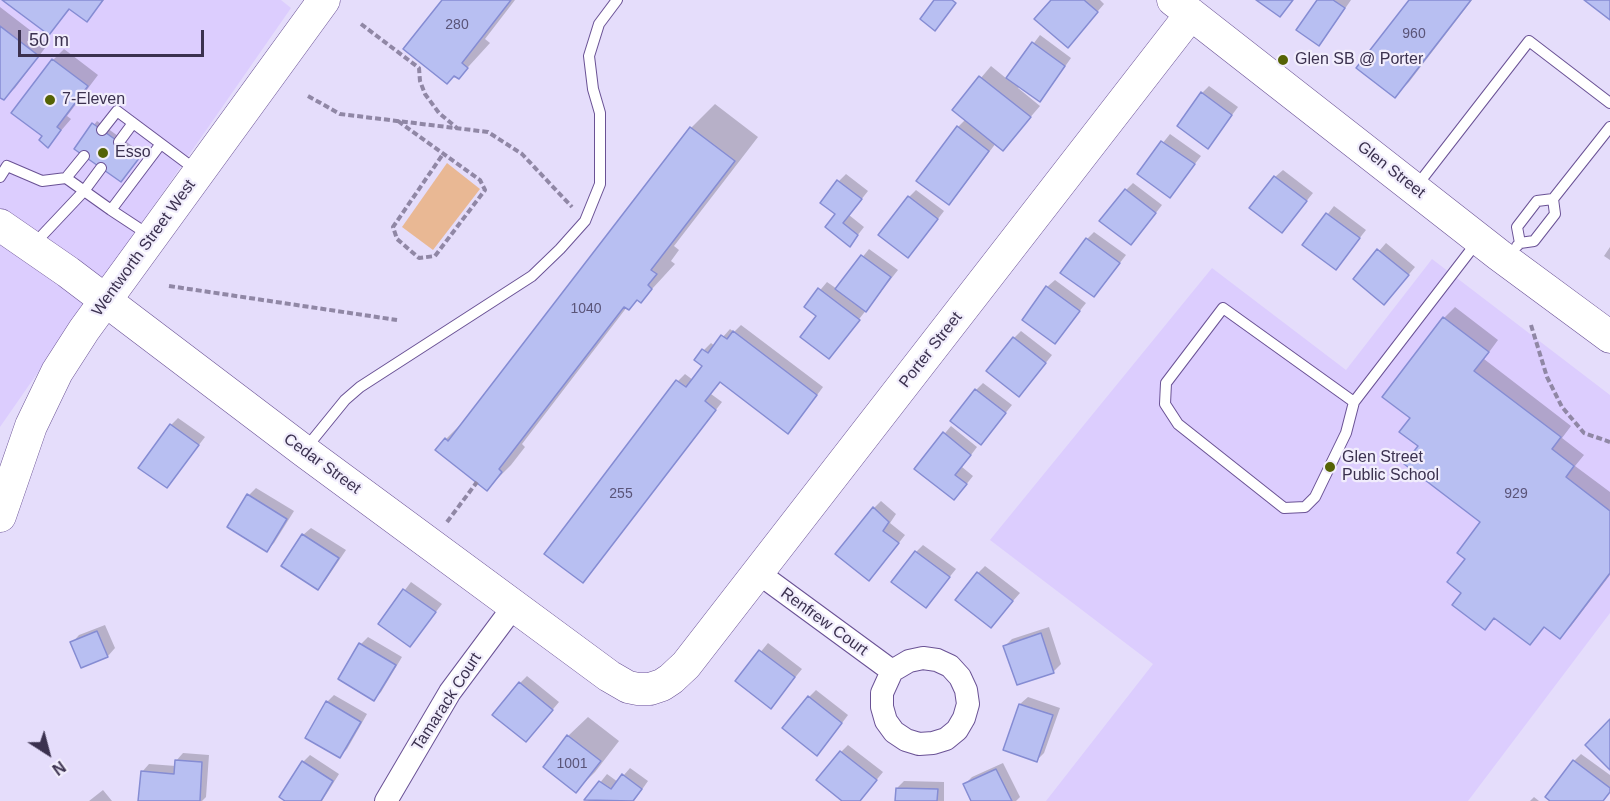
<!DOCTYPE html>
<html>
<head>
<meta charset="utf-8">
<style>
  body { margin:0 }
  #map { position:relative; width:1610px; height:801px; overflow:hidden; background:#e5ddfb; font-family:Helvetica,sans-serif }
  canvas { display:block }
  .north { position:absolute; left:18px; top:723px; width:60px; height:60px; -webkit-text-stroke:4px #f1edfc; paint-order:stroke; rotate:144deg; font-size:16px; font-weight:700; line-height:24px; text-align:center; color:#3b314f }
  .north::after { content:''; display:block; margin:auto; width:21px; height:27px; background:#3b314f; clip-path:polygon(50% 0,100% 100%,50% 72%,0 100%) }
  .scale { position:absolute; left:18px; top:30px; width:186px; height:27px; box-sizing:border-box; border:3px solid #3b314f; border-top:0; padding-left:8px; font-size:18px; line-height:21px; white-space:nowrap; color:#3b314f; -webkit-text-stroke:4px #f1edfc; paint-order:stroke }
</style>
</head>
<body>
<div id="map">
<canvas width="1610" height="801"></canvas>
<div class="north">N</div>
<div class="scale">50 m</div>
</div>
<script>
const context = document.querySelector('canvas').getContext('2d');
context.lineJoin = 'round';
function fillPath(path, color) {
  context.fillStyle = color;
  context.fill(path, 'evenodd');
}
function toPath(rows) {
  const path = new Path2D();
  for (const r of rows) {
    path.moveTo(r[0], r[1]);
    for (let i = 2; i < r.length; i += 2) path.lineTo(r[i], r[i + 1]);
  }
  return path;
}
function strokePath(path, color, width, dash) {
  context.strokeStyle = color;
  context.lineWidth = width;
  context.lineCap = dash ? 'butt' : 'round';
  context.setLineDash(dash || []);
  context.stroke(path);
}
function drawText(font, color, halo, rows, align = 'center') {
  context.font = font + ' Helvetica,sans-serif';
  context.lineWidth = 4.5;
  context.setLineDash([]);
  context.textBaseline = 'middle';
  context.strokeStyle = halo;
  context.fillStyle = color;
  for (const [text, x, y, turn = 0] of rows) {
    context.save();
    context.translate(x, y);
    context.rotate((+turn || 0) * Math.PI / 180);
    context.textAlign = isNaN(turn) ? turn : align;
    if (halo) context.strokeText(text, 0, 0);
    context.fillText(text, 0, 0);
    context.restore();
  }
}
const built = toPath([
  [0,0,281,0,291,8,0,427],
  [1432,259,1610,395,1610,613,1468,801,1046,801,1153,664,990,540,1212,268,1346,370]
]);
const green = toPath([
  [447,163,480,189,433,250,402,227]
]);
const shadow = toPath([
  [5,0,104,0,87,20,71,8,49,33],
  [444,0,515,0,485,39,490,43,459,77],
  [1053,0,1100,0,1104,4,1075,38],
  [1318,0,1351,0,1326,36,1319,44],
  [1411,0,1472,0,1409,82,1395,96],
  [0,7,48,44,15,88,4,98,0,96],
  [1040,35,1071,58,1047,92,1020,86,1018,88,1040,106,1003,149,996,143,959,192,948,203,958,127,966,119,954,110,991,66,1007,79],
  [64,49,98,75,67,116,71,119,48,146,44,136,53,60],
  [1209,86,1238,107,1208,147,1202,93],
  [715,104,758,137,674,246,679,250,671,261,675,264,641,301,638,299,629,308,627,307,522,444,525,447,511,465,487,489,446,439,470,415,691,128],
  [97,121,142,153,124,177,76,148],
  [1170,134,1201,156,1170,196,1139,173],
  [1283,170,1313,193,1282,231,1275,177],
  [846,174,868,191,849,215,864,227,850,245,837,214,839,181],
  [1133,183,1162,205,1138,236,1126,190],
  [916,190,944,211,915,249,909,197],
  [1334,206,1366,230,1336,268,1304,245],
  [1094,232,1126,255,1094,296,1087,239],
  [1386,243,1415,267,1391,296,1355,279],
  [1610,247,1610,260,1604,256],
  [869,249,898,270,829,357,818,316,806,307,827,282,837,289],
  [1055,280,1086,303,1055,342,1047,287],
  [1455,307,1498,340,1484,359,1571,426,1562,438,1584,455,1575,466,1610,492,1610,575,1571,626,1560,637,1545,626,1530,643,1496,617,1485,628,1463,592,1467,559,1482,522,1420,446,1412,417,1444,318],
  [741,325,823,387,795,425,721,381,711,394,722,402,583,581,546,553,678,381,685,374,693,380,704,366,704,350,711,343,715,346,730,329,734,332],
  [1021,331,1052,355,1026,388,1014,338],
  [983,383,1012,405,981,443,976,390],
  [178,418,205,437,167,486,171,425],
  [951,426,977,447,962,467,973,476,961,491,916,468],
  [256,488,294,511,274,543,267,550,249,495],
  [881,501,896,514,890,523,905,535,876,572,874,508],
  [311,528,346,550,325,581,318,588,303,535],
  [923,545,956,569,926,606,916,552],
  [985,566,1020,593,991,626,978,573],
  [411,582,442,604,410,645,380,623],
  [105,625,115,648,108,656,82,666,72,643,79,635],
  [1049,627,1061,664,1054,671,1018,683,1005,646,1012,639],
  [368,637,402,657,381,692,374,699,361,644],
  [768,643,802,669,771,707,737,681],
  [527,676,559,702,533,733,520,683],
  [816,690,848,715,824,747,809,697],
  [334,695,367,714,347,749,340,756,327,702],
  [1028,697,1060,708,1044,753,1037,760,1020,704],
  [588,717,619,741,595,772,576,791,545,767,568,736],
  [848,745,883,772,859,801,844,801,841,752],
  [183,753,209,755,206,797,202,801,140,801,142,772,149,764,176,766,176,761],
  [1581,754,1610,775,1610,792,1603,801,1553,801,1574,761],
  [310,755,339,774,322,801,288,801,303,762],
  [1003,763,1020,797,1016,801,973,801,964,785,972,777],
  [630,768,648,781,634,801,589,801,587,799,607,774,618,782],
  [904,781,944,782,944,801,897,801,897,788],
  [103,790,112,801,89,801],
  [1534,797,1539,801,1530,801]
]);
const building = toPath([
  [2,0,103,0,87,22,69,9,49,35,2,0],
  [442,0,511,0,462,63,468,68,459,79,454,76,447,84,403,49,442,0],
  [934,0,952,0,956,3,935,31,920,19,934,0],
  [1051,0,1084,0,1098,12,1068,48,1034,19,1051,0],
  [1256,0,1293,0,1280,17,1256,0],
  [1317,0,1333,0,1345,8,1319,46,1296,30,1317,0],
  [1409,0,1471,0,1395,98,1356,68,1409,0],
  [1584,0,1610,0,1610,20,1584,0],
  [0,26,39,56,4,100,0,98,0,26],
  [1032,42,1065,66,1040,102,1006,78,1032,42],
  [52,59,88,86,57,127,61,130,48,148,39,140,42,136,11,113,52,59],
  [979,76,1031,117,1003,151,952,110,979,76],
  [1201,92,1232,115,1208,149,1177,126,1201,92],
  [92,123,140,157,121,182,74,149,92,123],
  [957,126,989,151,949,205,916,181,957,126],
  [690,127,735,161,651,270,657,274,648,285,652,289,641,303,637,300,629,310,624,307,499,469,502,472,487,491,435,450,445,438,448,441,690,127],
  [1161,141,1195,164,1170,198,1137,174,1161,141],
  [1274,176,1307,201,1282,233,1249,208,1274,176],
  [837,180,862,199,843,223,858,235,850,247,825,227,835,214,820,203,837,180],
  [1125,189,1156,213,1131,245,1099,221,1125,189],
  [908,196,938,219,908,258,878,235,908,196],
  [1326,213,1360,238,1336,270,1302,245,1326,213],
  [1086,238,1120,263,1094,297,1060,273,1086,238],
  [1377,249,1409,275,1384,305,1353,279,1377,249],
  [861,255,891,277,866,312,835,289,861,255],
  [1046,286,1080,311,1055,344,1022,320,1046,286],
  [818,288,860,320,829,359,800,337,816,316,804,307,818,288],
  [1443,317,1489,352,1474,371,1561,437,1552,449,1574,466,1566,477,1610,511,1610,573,1560,639,1544,627,1530,645,1494,618,1485,630,1452,605,1461,593,1447,582,1465,559,1457,553,1480,522,1404,464,1418,446,1399,432,1410,418,1382,397,1443,317],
  [733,331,817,395,788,434,720,382,705,401,716,410,583,583,544,554,676,380,686,387,702,366,694,360,702,349,708,353,721,335,727,339,733,331],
  [1013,337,1046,363,1019,397,986,371,1013,337],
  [975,389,1006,413,981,445,950,421,975,389],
  [170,424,199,445,167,488,138,468,170,424],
  [943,432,971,455,955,475,967,484,954,500,914,469,943,432],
  [247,494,287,519,267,552,227,527,247,494],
  [873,507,889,522,883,531,899,543,869,581,835,554,873,507],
  [302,534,339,558,318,590,281,566,302,534],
  [915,551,950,577,926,608,891,582,915,551],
  [977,572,1013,601,991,628,955,600,977,572],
  [403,589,436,612,410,647,378,624,403,589],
  [97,631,108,657,81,668,70,642,97,631],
  [1041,633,1054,673,1017,685,1003,646,1041,633],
  [359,643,396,665,374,701,338,679,359,643],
  [759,650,795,677,771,709,735,681,759,650],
  [519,682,553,710,526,742,492,715,519,682],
  [808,696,842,723,817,756,782,728,808,696],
  [326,701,361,722,340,758,305,738,326,701],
  [1019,704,1053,715,1037,762,1003,750,1019,704],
  [1610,719,1610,770,1585,745,1610,719],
  [567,735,601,761,576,793,543,767,567,735],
  [840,751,877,780,860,801,842,801,816,780,840,751],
  [175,760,202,762,200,801,138,801,141,771,174,774,175,760],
  [1573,760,1610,788,1610,792,1603,801,1550,801,1545,797,1573,760],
  [302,761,333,781,321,801,285,801,279,797,302,761],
  [996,769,1012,801,971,801,963,784,996,769],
  [622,774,642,789,633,801,584,800,599,781,611,789,622,774],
  [896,788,938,789,937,801,895,801,896,788]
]);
const path = toPath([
  [361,24,419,68,420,81,425,94,439,113,457,128],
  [308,96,340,114,488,132,522,154,572,207],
  [398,121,480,180,485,190,435,256,419,258,397,239,393,227,443,154],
  [169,286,397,320],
  [1531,325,1547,377,1562,407,1584,433,1610,442],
  [447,522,477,482]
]);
const lane = toPath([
  [102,130,117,111,196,170],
  [119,142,133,123],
  [0,177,7,166,42,181,66,178,84,156],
  [66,178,111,210],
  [1415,188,1529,41,1610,103],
  [149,235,111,210,160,145],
  [1520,243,1517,227,1537,201,1553,199,1610,127],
  [34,244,84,191,101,168],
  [1517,246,1520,243,1534,241,1555,214,1553,199],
  [1354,402,1223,308,1166,383,1165,404,1178,424,1284,508,1305,507,1315,497,1346,433,1354,402,1477,242],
  [306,448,345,400,360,387,532,276,560,249,585,221,600,184,600,113,593,89,589,56,599,24,617,0]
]);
const street = toPath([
  [757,572,892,671,909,661,923,658,937,660,950,666,960,677,966,690,968,704,964,718,957,730,946,739,933,743,919,744,906,740,894,732,886,721,882,707,882,693,892,671],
  [386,801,450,692,514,606]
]);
const secondary = toPath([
  [1173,0,1499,255,1610,337],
  [0,225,68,272,304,451,609,676,628,687,638,689,650,689,662,685,671,679,686,665,1191,14],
  [0,516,31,426,57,372,84,330,324,0]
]);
const markers = [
  [1283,60,6,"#556305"],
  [50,100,6,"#556305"],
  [103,153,6,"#556305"],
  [1330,467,6,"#556305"]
];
const numberNames = [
  ["280",457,25],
  ["960",1414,34],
  ["1040",586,309],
  ["255",621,494],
  ["929",1516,494],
  ["1001",572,764]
];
const poiNames = [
  ["Glen SB @ Porter",1295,60],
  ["7-Eleven",62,100],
  ["Esso",115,153],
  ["Glen Street",1342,458],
  ["Public School",1342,476]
];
const streetNames = [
  ["Glen Street",1391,170,38],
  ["Wentworth Street West",144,248,-54],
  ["Porter Street",931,350,-52],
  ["Cedar Street",322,464,36],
  ["Renfrew Court",824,622,36],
  ["Tamarack Court",447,702,-57]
];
fillPath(built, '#dccdfe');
fillPath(green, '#e9b894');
fillPath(shadow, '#0003');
fillPath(building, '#b8bff2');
strokePath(building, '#858cd3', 1.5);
strokePath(lane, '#6a5295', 12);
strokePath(street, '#6a5295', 24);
strokePath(secondary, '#6a5295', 33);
strokePath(path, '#9087a5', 4, [6, 3]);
strokePath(lane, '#fff', 10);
strokePath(street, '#fff', 22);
strokePath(secondary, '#fff', 32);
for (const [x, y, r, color] of markers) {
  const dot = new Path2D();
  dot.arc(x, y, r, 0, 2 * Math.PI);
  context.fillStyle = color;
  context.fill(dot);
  strokePath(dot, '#f1edfc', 2);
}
drawText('14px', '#5a5478', null, numberNames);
drawText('16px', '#3b314f', '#f1edfc', poiNames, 'left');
drawText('16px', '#3b314f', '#f1edfc', streetNames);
</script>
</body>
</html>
